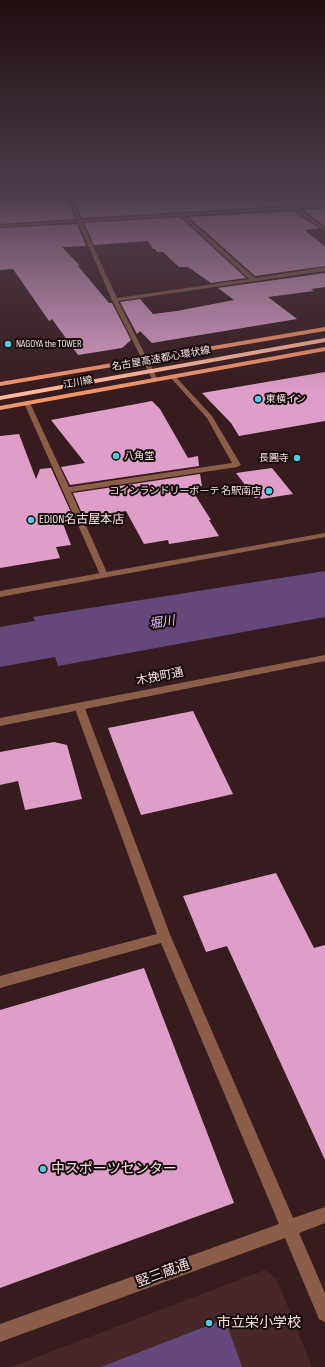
<!DOCTYPE html>
<html>
<head>
<meta charset="utf-8">
<style>
  body { margin:0 }
  canvas { display:block; background:#381b1f }
</style>
</head>
<body>
<canvas width="325" height="1367"></canvas>
<script>
const context = document.querySelector('canvas').getContext('2d');
context.lineJoin = 'round';
function fillPath(path, color) {
  context.fillStyle = color;
  context.fill(path, 'evenodd');
}
function toPath(rows) {
  const path = new Path2D();
  for (const r of rows) {
    path.moveTo(r[0], r[1]);
    for (let i = 2; i < r.length; i += 2) path.lineTo(r[i], r[i + 1]);
  }
  return path;
}
function strokePath(path, color, width, dash) {
  context.strokeStyle = color;
  context.lineWidth = width;
  context.lineCap = dash ? 'butt' : 'round';
  context.setLineDash(dash || []);
  context.stroke(path);
}
function drawText(font, color, halo, rows, align = 'center') {
  context.font = font + ' "Sofia Sans Condensed","Noto Sans JP",sans-serif';
  context.lineWidth = 4;
  context.setLineDash([]);
  context.textBaseline = 'middle';
  context.strokeStyle = halo;
  context.fillStyle = color;
  for (const [text, x, y, turn = 0] of rows) {
    context.save();
    context.translate(x, y);
    context.rotate((+turn || 0) * Math.PI / 180);
    context.textAlign = isNaN(turn) ? turn : align;
    if (halo) context.strokeText(text, 0, 0);
    context.fillText(text, 0, 0);
    context.restore();
  }
}
const built = toPath([
  [265,1270,277,1280,312,1367,11,1367]
]);
const water = toPath([
  [325,571,325,617,58,666,55,657,0,667,0,627,35,621,33,617],
  [225,1319,242,1367,101,1367]
]);
const building = toPath([
  [0,200,67,200,75,219,0,224],
  [73,200,279,200,285,206,82,218],
  [286,200,325,200,325,204,297,206],
  [325,208,325,226,303,210],
  [293,211,319,228,304,230,325,246,325,266,255,276,189,217],
  [180,217,246,278,211,283,188,267,179,267,163,252,157,252,155,249,153,249,148,241,94,245,84,223],
  [77,224,86,246,62,247,80,266,78,266,109,303,112,303,131,340,122,348,78,355,52,319,49,321,13,269,0,270,0,228],
  [325,273,325,287,311,289,314,291,268,297,297,319,152,343,140,331,137,334,120,302,140,299,153,314,177,311,234,300,218,288],
  [325,372,325,421,239,436,231,423,202,393],
  [152,401,160,409,188,458,198,456,199,466,70,485,61,467,85,463,51,420],
  [19,434,36,479,40,469,51,468,74,519,62,521,71,545,56,547,60,558,0,568,0,436],
  [272,468,293,494,261,499,260,497,255,498,236,473],
  [200,474,202,486,190,487,211,520,209,520,219,536,169,544,168,540,144,544,126,511,84,518,73,493],
  [193,711,233,794,141,815,108,728],
  [54,742,67,745,82,799,25,810,18,781,0,785,0,752],
  [276,873,314,948,325,945,325,1160,227,946,206,952,183,896],
  [144,968,234,1203,0,1288,0,1010]
]);
const minor = toPath([
  [68,200,72,200,117,298,249,279,181,216,183,214,255,278,325,267,325,271,118,301,158,380,153,381,112,300,68,200],
  [325,205,325,207,294,209,292,208,325,205],
  [170,375,174,375,212,416,241,465,237,467,71,492,108,575,107,577,101,577,24,403,27,401,30,403,69,487,232,463,207,418,170,377,170,375],
  [79,703,84,706,171,937,293,1218,325,1207,325,1223,299,1233,325,1293,325,1322,319,1319,285,1238,0,1342,0,1324,279,1224,161,943,0,988,0,976,157,934,74,706,79,703]
]);
const tertiary = toPath([
  [280,200,284,200,296,207,325,228,325,231,293,209,0,227,0,225,289,207,280,200],
  [325,533,325,537,0,597,0,591,325,533],
  [325,655,325,661,0,726,0,718,325,655]
]);
const primary = toPath([
  [325,327,325,331,0,386,0,382,325,327],
  [325,347,325,351,0,410,0,406,325,347]
]);
const motorway = toPath([
  [325,338,325,342,0,400,0,396,325,338]
]);
const markers = [
  [8,344,4,"#55cadf"],
  [258,399,4,"#55cadf"],
  [116,456,4,"#55cadf"],
  [297,458,4,"#55cadf"],
  [269,491,4,"#55cadf"],
  [31,520,4,"#55cadf"],
  [43,1169,4,"#55cadf"],
  [209,1323,4,"#55cadf"]
];
const farPoinames = [
  ["NAGOYA the TOWER",16,344],
  ["東横イン",266,399],
  ["八角堂",124,456],
  ["長圓寺",289,458,"right"],
  ["コインランドリーボーテ 名駅南店",261,491,"right"]
];
const farStreetnames = [
  ["名古屋高速都心環状線",161,359,-10],
  ["江川線",78,383,-10]
];
const poiNames = [
  ["EDION名古屋本店",39,520]
];
const streetNames = [
  ["木挽町通",160,677,-11]
];
const waterNames = [
  ["堀川",162,623,-9]
];
const nearPoinames = [
  ["中スポーツセンター",51,1169],
  ["市立栄小学校",217,1323]
];
const nearStreetnames = [
  ["竪三蔵通",163,1274,-20]
];
fillPath(built, '#48262a');
fillPath(water, '#64477b');
fillPath(building, '#dd9fc7');
fillPath(minor, '#8b5e49');
fillPath(tertiary, '#8b5e49');
fillPath(primary, '#f29569');
fillPath(motorway, '#feb99b');
const sky = context.createLinearGradient(0, 0, 0, 391);
sky.addColorStop(0, '#1f0f11');
sky.addColorStop(0.51, '#4d3f4d');
sky.addColorStop(1, '#4d3f4d00');
context.fillStyle = sky;
context.fillRect(0, 0, 325, 391);
for (const [x, y, r, color] of markers) {
  const dot = new Path2D();
  dot.arc(x, y, r, 0, 2 * Math.PI);
  context.fillStyle = color;
  context.fill(dot);
  strokePath(dot, '#170a0b', 1.5);
}
drawText('10px', '#f6e2e3', '#170a0b', farPoinames, 'left');
drawText('10px', '#f6e2e3', '#170a0b', farStreetnames);
drawText('12px', '#f6e2e3', '#170a0b', poiNames, 'left');
drawText('12px', '#f6e2e3', '#170a0b', streetNames);
drawText('italic 13px', '#e0bdfe', '#170a0b', waterNames);
drawText('14px', '#f6e2e3', '#170a0b', nearPoinames, 'left');
drawText('14px', '#f6e2e3', '#170a0b', nearStreetnames);
</script>
</body>
</html>
